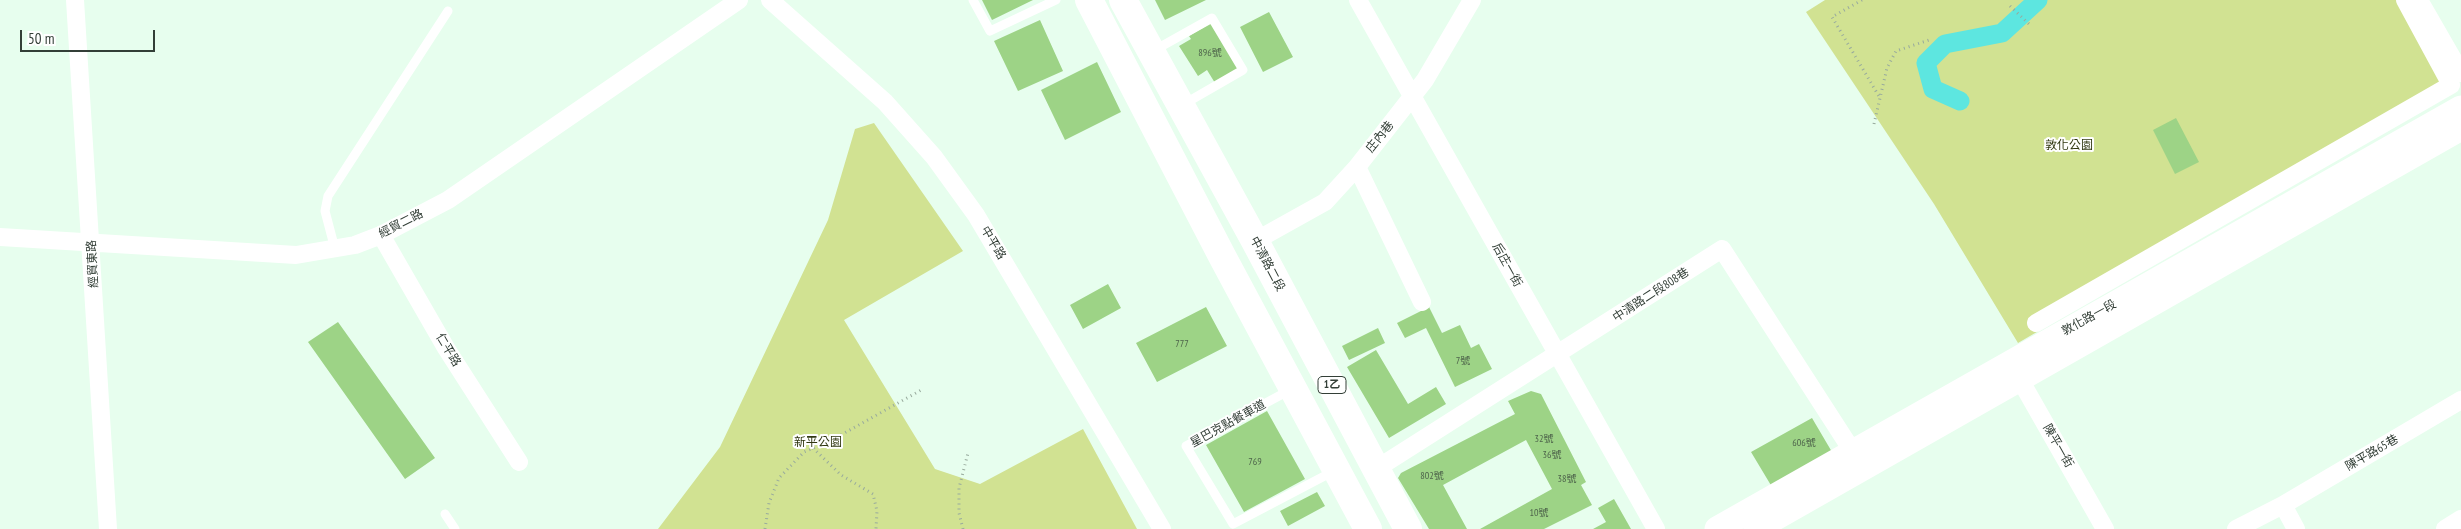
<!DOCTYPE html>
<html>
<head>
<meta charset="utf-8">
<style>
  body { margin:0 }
  #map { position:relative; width:2461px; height:529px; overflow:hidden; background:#e7feee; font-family:"PT Sans Narrow",sans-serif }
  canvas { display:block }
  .scale { position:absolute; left:20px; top:30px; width:135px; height:22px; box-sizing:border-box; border:2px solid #333f37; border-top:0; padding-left:6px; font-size:15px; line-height:18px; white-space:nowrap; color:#333f37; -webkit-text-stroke:4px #fff; paint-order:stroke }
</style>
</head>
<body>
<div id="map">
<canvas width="2461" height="529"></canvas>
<div class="scale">50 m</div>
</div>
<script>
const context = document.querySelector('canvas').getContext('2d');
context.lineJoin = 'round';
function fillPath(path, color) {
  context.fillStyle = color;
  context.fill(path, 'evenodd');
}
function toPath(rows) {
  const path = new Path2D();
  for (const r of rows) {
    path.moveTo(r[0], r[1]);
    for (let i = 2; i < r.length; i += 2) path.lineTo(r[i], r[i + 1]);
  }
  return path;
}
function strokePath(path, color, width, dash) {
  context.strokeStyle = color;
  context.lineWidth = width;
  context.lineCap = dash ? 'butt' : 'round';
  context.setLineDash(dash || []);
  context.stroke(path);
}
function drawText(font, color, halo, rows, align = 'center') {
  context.font = font + ' "PT Sans Narrow","Noto Sans TC",sans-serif';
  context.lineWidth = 4;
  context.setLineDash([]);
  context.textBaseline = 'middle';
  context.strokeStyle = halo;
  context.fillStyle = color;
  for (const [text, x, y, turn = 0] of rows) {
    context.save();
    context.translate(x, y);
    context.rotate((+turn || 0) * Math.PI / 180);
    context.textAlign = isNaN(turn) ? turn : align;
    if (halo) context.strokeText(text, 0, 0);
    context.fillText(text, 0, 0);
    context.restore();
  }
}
const green = toPath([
  [1825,0,2411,0,2458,86,2018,343,1934,204,1806,12],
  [874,123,963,251,844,320,935,469,980,484,1083,429,1137,529,658,529,720,447,828,220,855,129]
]);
const canal = toPath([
  [1960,101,1933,89,1926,63,1945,44,2002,33,2038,0]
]);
const building = toPath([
  [982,0,1033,0,992,20],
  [1155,0,1206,0,1165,20],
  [1269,12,1293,57,1263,72,1240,27],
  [1040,20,1063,71,1018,91,994,41],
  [1211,23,1239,68,1215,83,1207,70,1198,76,1179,46,1191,39,1189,36],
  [1097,62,1121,112,1065,140,1041,90],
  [2176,118,2199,162,2175,174,2153,130],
  [1108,284,1121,308,1083,329,1070,305],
  [1206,307,1227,346,1157,382,1136,343],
  [1429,307,1442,333,1460,325,1471,348,1479,344,1492,369,1455,387,1426,328,1405,338,1397,323],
  [338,322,435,458,405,479,308,342],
  [1378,328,1385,343,1349,360,1342,346],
  [1376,350,1408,404,1436,387,1446,404,1389,438,1347,367],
  [1531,391,1541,394,1586,482,1581,485,1592,505,1544,529,1480,529,1552,489,1526,440,1443,485,1467,529,1429,529,1398,478,1401,473,1515,414,1508,401],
  [1267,411,1305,479,1244,512,1206,445],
  [1812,418,1832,452,1772,487,1751,452],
  [1317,492,1325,506,1288,526,1280,511],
  [1614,499,1631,529,1593,529,1606,522,1598,508]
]);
const path = toPath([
  [1862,0,1832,17,1880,98],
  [2010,6,2029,24],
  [1874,124,1887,68,1896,51,1932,39],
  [813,448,841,475,873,494,877,511,876,529],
  [765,529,769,503,779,478,804,452,832,440,923,389],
  [963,529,959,513,959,488,968,453]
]);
const lane = toPath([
  [973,0,990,31,1056,0],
  [1153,51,1212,18,1243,70,1184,104],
  [335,249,325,211,328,196,448,11],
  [1290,390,1186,446,1233,524,1334,471],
  [445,514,455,529]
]);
const street = toPath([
  [75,0,108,529],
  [770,0,885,102,934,157,976,215,1162,529],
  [1358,0,1656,529],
  [2419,0,2461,73],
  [1357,167,1422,302],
  [381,235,446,348,519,462],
  [0,237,296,255,355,245,381,235,448,200,739,0],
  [1255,241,1325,202,1357,167,1425,80,1472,0],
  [2036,323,2451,85,2405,0],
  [2014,369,2105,529],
  [1376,469,1722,249,1853,452],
  [2283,505,2296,529],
  [2236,529,2283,505,2461,400],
  [2445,529,2461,519]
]);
const secondary = toPath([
  [1717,529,2461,108],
  [1756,529,2461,128]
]);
const primary = toPath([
  [1089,0,1222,256,1368,529],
  [1123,0,1255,241,1408,529]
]);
const numberNames = [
  ["896號",1210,53],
  ["777",1182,344],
  ["7號",1463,361],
  ["32號",1544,439],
  ["606號",1804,443],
  ["36號",1552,455],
  ["769",1255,462],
  ["802號",1432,476],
  ["38號",1567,479],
  ["10號",1539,513]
];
const shields = [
  [1332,385,28]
];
const shieldNames = [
  ["1乙",1332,385]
];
const streetNames = [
  ["庄內巷",1380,137,-51],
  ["經貿二路",401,224,-27],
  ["中平路",993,243,59],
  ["經貿東路",93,264,-93],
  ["中清路二段",1267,264,62],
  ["后庄一街",1507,265,61],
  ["中清路二段808巷",1651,295,-33],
  ["敦化路一段",2089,318,-29],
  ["仁平路",448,350,59],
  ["星巴克點餐車道",1228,424,-29],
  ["陳平一街",2058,446,60],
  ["陳平路65巷",2372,453,-30]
];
const parkNames = [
  ["敦化公園",2069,146],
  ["新平公園",818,443]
];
fillPath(green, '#d1e292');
strokePath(canal, '#5de6e0', 19);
fillPath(building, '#9dd386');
strokePath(path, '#98aa9d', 3, [1, 4]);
strokePath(lane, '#fff', 9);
strokePath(street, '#fff', 18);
strokePath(secondary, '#fff', 25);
strokePath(primary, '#fff', 28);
drawText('10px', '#4e644b', null, numberNames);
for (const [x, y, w] of shields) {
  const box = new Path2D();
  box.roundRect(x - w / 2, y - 8.5, w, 17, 4);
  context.fillStyle = '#fff';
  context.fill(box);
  strokePath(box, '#333f37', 1);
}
drawText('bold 11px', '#333f37', null, shieldNames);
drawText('12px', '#333f37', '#fff', streetNames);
drawText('12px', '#313812', '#fff', parkNames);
</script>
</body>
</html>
